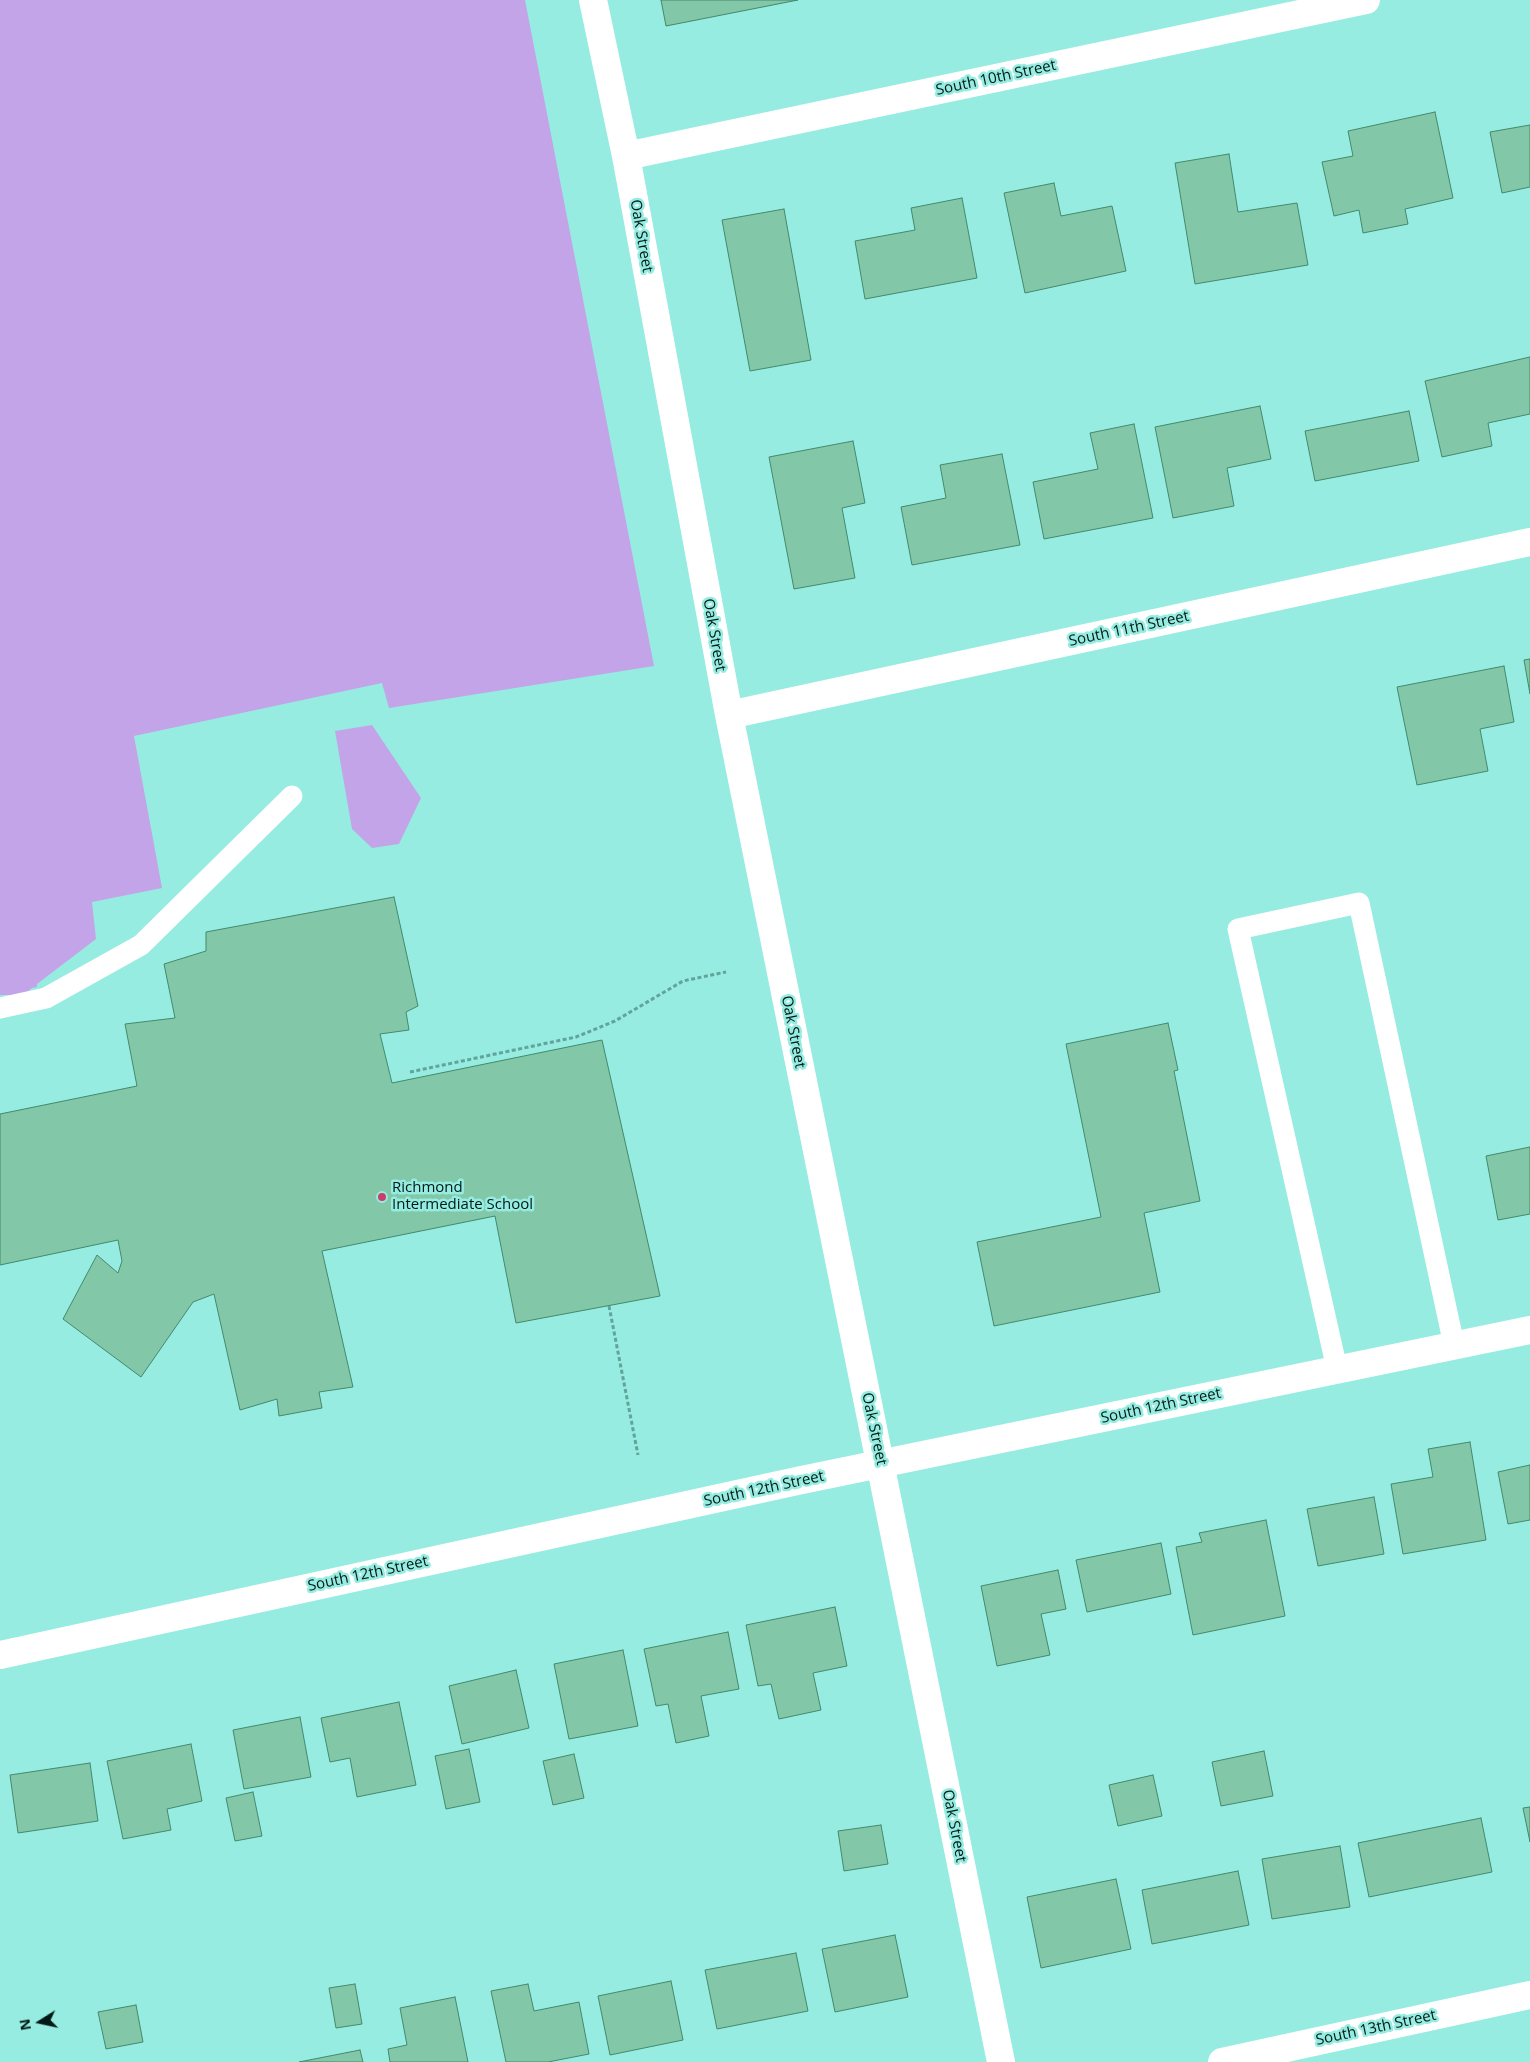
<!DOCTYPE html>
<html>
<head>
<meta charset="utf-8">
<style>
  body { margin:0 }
  #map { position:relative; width:1530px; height:2062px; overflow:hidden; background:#96ece0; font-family:"Open Sans",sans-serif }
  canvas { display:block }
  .north { position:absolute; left:15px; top:1997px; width:50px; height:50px; -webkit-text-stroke:4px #96ece0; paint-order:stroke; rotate:260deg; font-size:14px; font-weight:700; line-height:20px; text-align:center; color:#001916 }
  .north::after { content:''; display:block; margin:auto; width:18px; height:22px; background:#001916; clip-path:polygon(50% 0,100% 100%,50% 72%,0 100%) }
</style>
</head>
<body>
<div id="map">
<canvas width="1530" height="2062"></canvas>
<div class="north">N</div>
</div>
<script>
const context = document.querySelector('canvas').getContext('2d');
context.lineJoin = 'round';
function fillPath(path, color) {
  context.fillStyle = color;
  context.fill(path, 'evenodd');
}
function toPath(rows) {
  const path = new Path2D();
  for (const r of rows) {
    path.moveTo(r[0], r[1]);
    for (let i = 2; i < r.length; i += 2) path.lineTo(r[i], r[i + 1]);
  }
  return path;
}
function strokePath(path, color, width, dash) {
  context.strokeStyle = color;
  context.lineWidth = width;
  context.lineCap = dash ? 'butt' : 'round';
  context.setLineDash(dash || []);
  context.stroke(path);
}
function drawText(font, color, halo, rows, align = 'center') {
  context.font = font + ' "Open Sans",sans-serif';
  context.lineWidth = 5;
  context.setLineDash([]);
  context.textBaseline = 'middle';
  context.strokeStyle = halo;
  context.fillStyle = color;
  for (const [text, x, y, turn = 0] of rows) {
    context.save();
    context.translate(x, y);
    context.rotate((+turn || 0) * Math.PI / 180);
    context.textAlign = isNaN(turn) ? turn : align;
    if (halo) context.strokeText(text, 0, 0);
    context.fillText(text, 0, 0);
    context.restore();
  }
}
const green = toPath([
  [0,0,525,0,654,666,389,708,382,683,134,736,162,888,92,902,96,939,37,984,37,987,32,988,23,995,0,995],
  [372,725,421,798,399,844,372,848,352,829,335,731]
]);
const building = toPath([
  [661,0,798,0,666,26,661,0],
  [1435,112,1453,198,1405,209,1408,224,1363,233,1359,210,1334,216,1322,162,1353,156,1348,131,1435,112],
  [1530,125,1530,187,1502,193,1490,132,1530,125],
  [1229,154,1238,212,1297,203,1308,265,1195,284,1175,163,1229,154],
  [1054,183,1061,216,1112,206,1126,271,1025,293,1004,193,1054,183],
  [962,198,977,278,865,299,855,241,915,230,911,208,962,198],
  [784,209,811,360,750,371,722,220,784,209],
  [1530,357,1530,414,1488,423,1492,446,1442,457,1425,381,1530,357],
  [1260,406,1271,459,1227,468,1234,506,1173,518,1155,427,1260,406],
  [1409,411,1419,461,1315,481,1305,431,1409,411],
  [1134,424,1153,518,1044,539,1033,482,1098,469,1090,433,1134,424],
  [853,441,865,503,842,508,855,578,794,589,769,457,853,441],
  [1002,454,1020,545,912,565,901,507,946,498,940,465,1002,454],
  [1530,659,1530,694,1524,660,1530,659],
  [1504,666,1514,722,1480,729,1488,771,1417,785,1397,687,1504,666],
  [394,897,418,1006,406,1012,409,1030,380,1034,392,1083,602,1040,660,1296,516,1323,495,1216,322,1251,353,1387,319,1392,322,1408,279,1416,277,1399,240,1410,214,1294,193,1302,141,1377,63,1319,97,1255,118,1273,122,1261,118,1240,0,1265,0,1114,137,1086,125,1024,175,1018,164,964,206,951,206,932,394,897],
  [1168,1023,1178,1070,1174,1071,1200,1201,1144,1213,1160,1292,994,1326,977,1242,1101,1217,1066,1044,1168,1023],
  [1530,1147,1530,1214,1498,1220,1486,1156,1530,1147],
  [1470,1442,1486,1540,1403,1554,1391,1484,1433,1477,1428,1449,1470,1442],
  [1530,1465,1530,1520,1508,1524,1498,1472,1530,1465],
  [1374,1497,1384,1554,1318,1566,1307,1509,1374,1497],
  [1266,1520,1285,1616,1193,1635,1176,1547,1202,1542,1199,1533,1266,1520],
  [1161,1543,1171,1594,1087,1612,1076,1560,1161,1543],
  [1058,1570,1066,1609,1041,1614,1050,1655,997,1666,981,1586,1058,1570],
  [835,1607,847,1666,813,1673,821,1710,779,1719,771,1684,758,1686,746,1625,835,1607],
  [728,1632,739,1689,701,1696,709,1736,676,1743,668,1704,656,1706,644,1649,728,1632],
  [623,1650,638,1726,569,1739,554,1664,623,1650],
  [516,1670,529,1728,462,1744,449,1686,516,1670],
  [399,1702,416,1785,357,1797,350,1758,330,1762,321,1718,399,1702],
  [300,1717,311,1777,244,1789,233,1730,300,1717],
  [191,1744,202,1801,167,1809,171,1830,123,1839,107,1761,191,1744],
  [469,1749,480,1802,446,1809,435,1756,469,1749],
  [1264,1751,1273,1796,1221,1806,1212,1762,1264,1751],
  [574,1754,584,1798,553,1805,543,1761,574,1754],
  [90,1763,98,1821,18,1833,10,1775,90,1763],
  [1153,1775,1162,1816,1118,1826,1109,1785,1153,1775],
  [253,1792,262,1836,235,1841,226,1798,253,1792],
  [1530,1807,1530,1842,1523,1808,1530,1807],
  [1481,1818,1492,1872,1369,1897,1358,1843,1481,1818],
  [881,1825,888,1864,844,1871,838,1831,881,1825],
  [1340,1846,1350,1907,1272,1919,1262,1859,1340,1846],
  [1238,1871,1249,1925,1152,1944,1142,1890,1238,1871],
  [1116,1879,1131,1949,1041,1968,1027,1897,1116,1879],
  [895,1935,908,1997,835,2012,822,1949,895,1935],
  [796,1953,808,2011,717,2029,705,1970,796,1953],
  [671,1981,683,2040,610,2055,598,1996,671,1981],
  [355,1984,362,2024,336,2028,329,1988,355,1984],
  [528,1984,534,2011,579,2002,589,2054,548,2062,506,2062,491,1991,528,1984],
  [455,1997,468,2062,390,2062,388,2049,407,2045,400,2008,455,1997],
  [136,2005,143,2042,106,2049,98,2012,136,2005],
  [360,2050,363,2062,299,2062,360,2050]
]);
const path = toPath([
  [410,1072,576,1037,615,1021,683,981,726,972],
  [609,1306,638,1455]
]);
const service = toPath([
  [0,1008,46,998,141,945,292,796],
  [1337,1369,1238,929,1359,903,1454,1345]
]);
const minor = toPath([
  [593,0,626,156,729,715,1001,2062],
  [626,156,1366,0],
  [729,715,1530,542],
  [0,1655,797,1481,1530,1330],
  [1222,2062,1530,1995]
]);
const markers = [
  [382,1197,5,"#cb3e6c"]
];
const streetNames = [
  ["South 10th Street",996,78,-12],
  ["Oak Street",641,236,80],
  ["South 11th Street",1129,629,-12],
  ["Oak Street",714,635,80],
  ["Oak Street",793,1032,79],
  ["South 12th Street",1161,1406,-12],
  ["Oak Street",874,1429,78],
  ["South 12th Street",764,1489,-12],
  ["South 12th Street",368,1574,-12],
  ["Oak Street",954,1826,79],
  ["South 13th Street",1376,2028,-12]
];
const poiNames = [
  ["Richmond",392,1188],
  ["Intermediate School",392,1205]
];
fillPath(green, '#c3a4e8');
fillPath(building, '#81c7a8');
strokePath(building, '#43896d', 1);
strokePath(path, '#62a39a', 3, [4, 2.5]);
strokePath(service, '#fff', 21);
strokePath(minor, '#fff', 28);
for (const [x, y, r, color] of markers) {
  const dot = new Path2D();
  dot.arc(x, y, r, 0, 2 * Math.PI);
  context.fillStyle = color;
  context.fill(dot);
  strokePath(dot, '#96ece0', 2);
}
drawText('15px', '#001916', '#96ece0', streetNames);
drawText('15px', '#001916', '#96ece0', poiNames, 'left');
</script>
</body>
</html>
